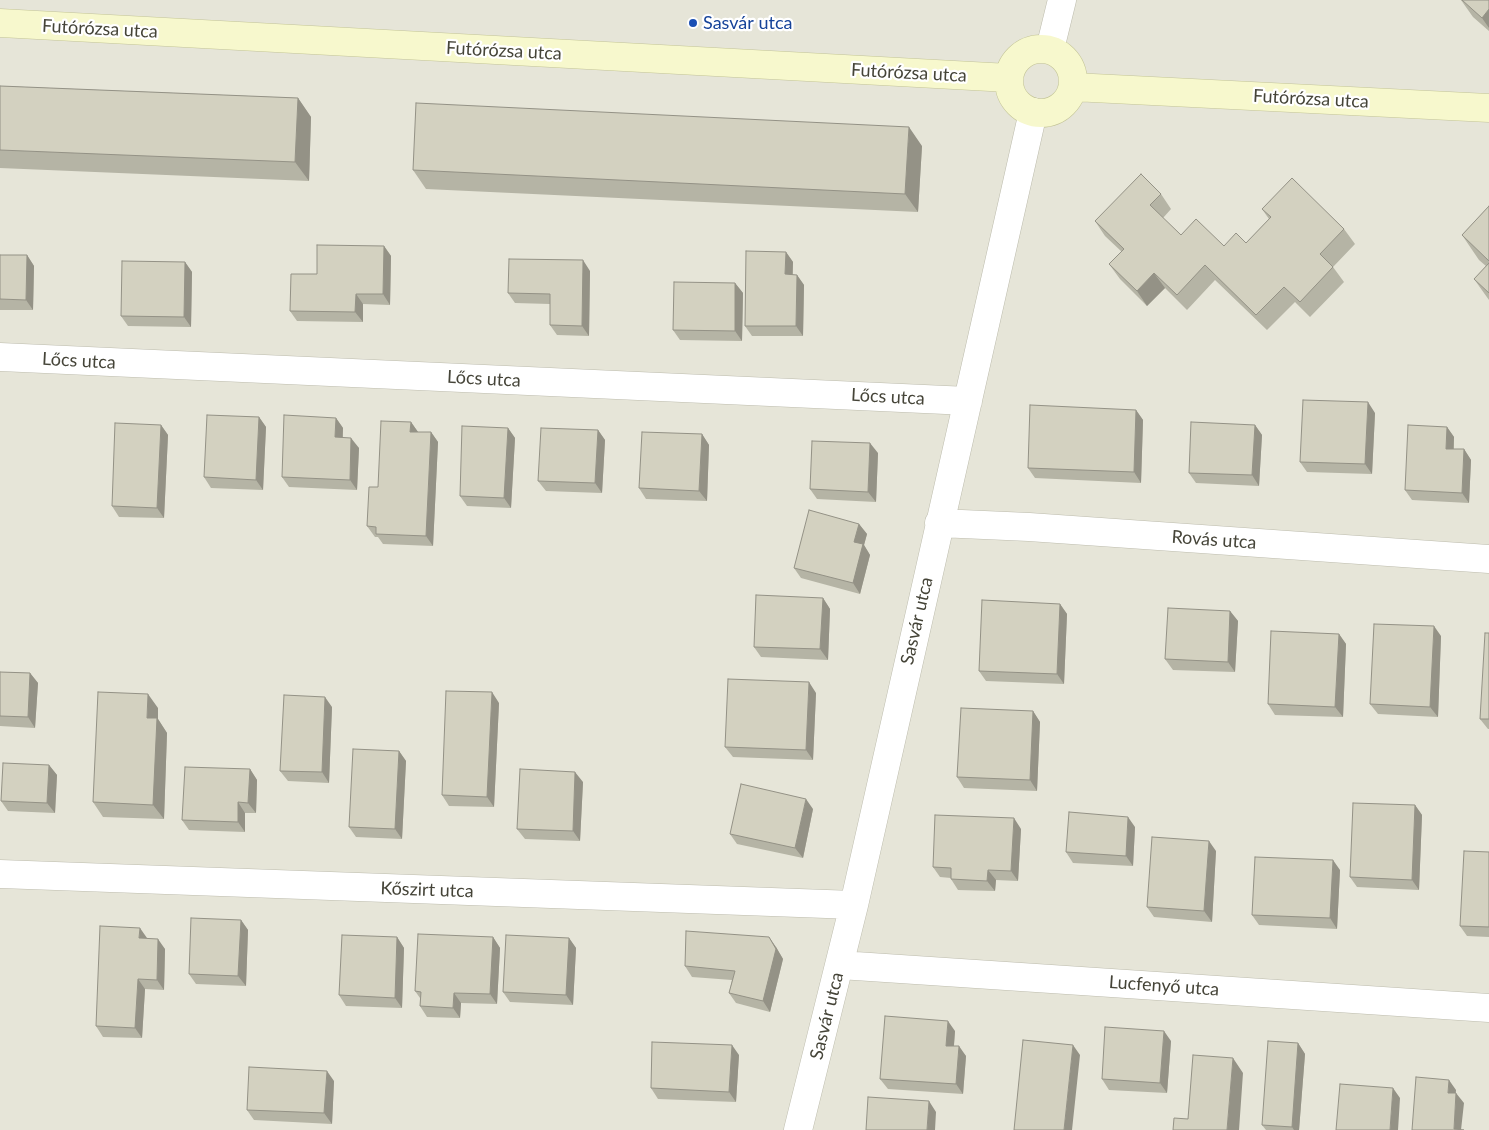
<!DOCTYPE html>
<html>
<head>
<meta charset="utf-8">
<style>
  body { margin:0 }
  canvas { display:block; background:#f3f2e9 }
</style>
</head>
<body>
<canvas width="1489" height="1130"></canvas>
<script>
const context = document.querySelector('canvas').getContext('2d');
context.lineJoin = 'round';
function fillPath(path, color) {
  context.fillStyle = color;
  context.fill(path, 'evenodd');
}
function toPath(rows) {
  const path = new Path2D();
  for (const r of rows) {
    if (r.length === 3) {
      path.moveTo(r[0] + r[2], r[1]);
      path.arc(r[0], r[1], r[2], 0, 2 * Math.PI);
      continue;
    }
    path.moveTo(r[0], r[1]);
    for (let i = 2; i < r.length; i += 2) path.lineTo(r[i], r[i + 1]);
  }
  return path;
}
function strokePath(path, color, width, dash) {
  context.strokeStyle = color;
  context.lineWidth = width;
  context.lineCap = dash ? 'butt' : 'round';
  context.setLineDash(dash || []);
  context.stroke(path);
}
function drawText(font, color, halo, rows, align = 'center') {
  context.font = font + ' Lato,sans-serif';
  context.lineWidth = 4.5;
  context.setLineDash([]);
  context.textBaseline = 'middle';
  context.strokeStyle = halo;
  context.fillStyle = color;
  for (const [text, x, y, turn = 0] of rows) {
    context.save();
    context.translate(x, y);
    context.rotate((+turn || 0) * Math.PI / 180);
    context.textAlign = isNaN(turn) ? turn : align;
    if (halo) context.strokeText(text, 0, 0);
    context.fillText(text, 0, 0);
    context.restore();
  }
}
const residential = toPath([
  [0,0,1489,0,1489,1130,0,1130]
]);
const street = toPath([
  [1050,49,1062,0],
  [0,357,968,401],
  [939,523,1029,527,1489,559],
  [0,874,854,905],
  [840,965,1489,1008],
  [798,1130,854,905,1033,112]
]);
const secondary = toPath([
  [0,23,1009,78],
  [1041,81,32],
  [1073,87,1489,108]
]);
const wall = toPath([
  [1461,0,1489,0,1489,31,1473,17],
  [0,86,298,98,311,117,309,181,0,168],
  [922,146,918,212,426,189,413,170],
  [1161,194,1171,209,1163,218,1181,235,1224,246,1246,243,1269,219,1262,209,1344,229,1355,244,1333,267,1344,282,1310,317,1295,302,1267,330,1215,280,1187,310,1165,288,1147,306,1120,279,1109,264,1122,252,1105,236,1095,221],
  [1489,206,1489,300,1474,279,1486,266,1479,260,1462,235],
  [384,246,391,256,390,305,363,304,363,322,297,321,290,311,317,274],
  [786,252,793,262,793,275,797,275,804,285,803,336,752,336,745,326],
  [0,255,27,255,34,266,33,310,0,310],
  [185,262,192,272,191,327,128,326,121,316],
  [590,271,589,336,557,335,550,325,550,304,515,303,508,293],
  [735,283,743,293,742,341,680,340,673,330],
  [1136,410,1143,420,1141,483,1035,478,1028,468],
  [1375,413,1372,474,1307,472,1300,462],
  [259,417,266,427,263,490,211,488,204,477],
  [336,418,343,428,343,438,359,448,357,490,289,487,282,477],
  [411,422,418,432,431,432,438,442,433,546,383,544,378,537,375,537,367,526,378,487],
  [161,425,168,435,164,518,119,517,112,506],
  [1255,425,1262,435,1259,486,1196,483,1189,473],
  [1447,427,1454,437,1454,449,1464,449,1471,460,1469,503,1412,500,1405,490],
  [508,428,515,438,511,508,467,506,460,496],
  [598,430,605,440,602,493,546,491,538,481],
  [702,434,709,445,707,501,646,499,639,488],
  [878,453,876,502,817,499,810,489],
  [859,524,867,534,864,545,870,555,860,594,801,578,794,568],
  [823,598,830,609,828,660,761,657,754,647],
  [1060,604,1067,614,1064,684,986,681,979,671],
  [1230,611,1238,621,1235,672,1173,670,1165,659],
  [1489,633,1489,729,1488,729,1480,719],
  [1339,634,1346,644,1343,717,1275,715,1268,704],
  [1441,636,1438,717,1378,714,1370,704],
  [0,672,30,673,38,683,35,728,0,726],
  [816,693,813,760,733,757,725,747],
  [499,703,494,807,449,806,442,795],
  [332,707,329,783,288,781,280,771],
  [158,708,158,719,167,733,164,819,103,817,93,802],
  [1033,711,1040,722,1037,791,964,788,957,777],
  [399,751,406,761,402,839,356,837,349,827],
  [49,765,57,775,55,813,8,811,1,801],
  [250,769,257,780,256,813,245,813,245,832,189,830,182,820],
  [583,782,580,841,525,839,517,829],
  [1415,805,1422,815,1419,890,1357,887,1350,877],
  [813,809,803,858,737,844,730,834],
  [1135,827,1133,866,1073,863,1066,852],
  [1021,829,1018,881,996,880,995,891,958,890,951,879,951,878,940,877,933,867],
  [1216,851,1212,922,1154,917,1147,907],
  [1489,852,1489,937,1467,936,1460,926],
  [1340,870,1337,929,1259,925,1252,915],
  [241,920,248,930,246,986,196,984,189,974],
  [397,937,404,948,402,1008,346,1006,339,995],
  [493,937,500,948,497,1004,461,1003,460,1018,427,1017,420,1006,420,998,415,991],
  [147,938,165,949,164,990,145,989,142,1038,103,1037,96,1026],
  [569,938,576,948,573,1005,510,1002,503,992],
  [776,947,783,959,770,1012,736,1003,729,993,732,980,692,977,685,966],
  [955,1031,954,1046,966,1056,963,1094,888,1089,880,1079],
  [1171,1041,1167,1093,1109,1090,1102,1079],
  [1298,1043,1305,1054,1299,1130,1266,1130,1262,1125],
  [739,1055,736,1102,658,1099,651,1088],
  [334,1081,332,1124,254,1120,247,1110]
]);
const shadedWall = toPath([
  [1489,9,1489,28,1482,18],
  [298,98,311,117,309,181,295,162],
  [909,127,922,146,918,212,905,194],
  [384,246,391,256,390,305,383,294],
  [786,252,793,262,792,285,785,274],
  [27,255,34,266,33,310,26,300],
  [583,260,590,271,589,336,582,326],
  [185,262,192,272,191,327,184,317],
  [1154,273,1165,288,1147,306,1137,291],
  [797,275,804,285,803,336,796,326],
  [735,283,743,293,742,341,735,331],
  [356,294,363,304,363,322,355,312],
  [1368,402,1375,413,1372,474,1365,464],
  [1136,410,1143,420,1141,483,1134,472],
  [259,417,266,427,263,490,256,480],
  [336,418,343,428,342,448,335,437],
  [411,422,418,432,410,432],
  [161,425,168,435,164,518,157,508],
  [1255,425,1262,435,1259,486,1252,475],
  [1447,427,1454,437,1453,459,1446,449],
  [508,428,515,438,511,508,504,498],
  [598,430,605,440,602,493,595,483],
  [431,432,438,442,433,546,426,536],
  [702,434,709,445,707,501,699,491],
  [351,438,359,448,357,490,350,480],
  [870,443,878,453,876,502,868,492],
  [1464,449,1471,460,1469,503,1462,493],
  [859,524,867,534,864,545,870,555,860,594,853,583,854,542],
  [823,598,830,609,828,660,820,649],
  [1060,604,1067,614,1064,684,1057,674],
  [1230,611,1238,621,1235,672,1228,662],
  [1434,626,1441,636,1438,717,1430,707],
  [1339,634,1346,644,1343,717,1335,707],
  [30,673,38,683,35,728,28,717],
  [809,682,816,693,813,760,806,750],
  [492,692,499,703,494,807,487,797],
  [148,694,158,708,158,719,167,733,164,819,153,805,147,718],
  [325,697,332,707,329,783,322,772],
  [1033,711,1040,722,1037,791,1030,780],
  [399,751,406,761,402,839,395,829],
  [49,765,57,775,55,813,47,803],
  [250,769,257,780,256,813,248,803],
  [575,772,583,782,580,841,573,831],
  [806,799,813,809,803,858,795,848],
  [238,802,245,813,245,832,238,822],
  [1415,805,1422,815,1419,890,1412,880],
  [1128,817,1135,827,1133,866,1126,856],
  [1014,818,1021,829,1018,881,1011,871],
  [1209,841,1216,851,1212,922,1204,911],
  [1333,860,1340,870,1337,929,1330,918],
  [988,870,996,880,995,891,987,881],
  [241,920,248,930,246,986,238,976],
  [140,928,147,938,139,938],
  [397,937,404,948,402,1008,395,998],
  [493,937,500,948,497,1004,490,994],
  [769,937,776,947,783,959,770,1012,763,1001],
  [569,938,576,948,573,1005,566,995],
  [158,939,165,949,164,990,157,980],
  [138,979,145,989,142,1038,135,1028],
  [454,993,461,1003,460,1018,453,1008],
  [948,1021,955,1031,953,1056,946,1046],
  [1164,1031,1171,1041,1167,1093,1160,1083],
  [1298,1043,1305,1054,1299,1130,1294,1130,1292,1127],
  [732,1045,739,1055,736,1102,729,1092],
  [1073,1045,1080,1055,1072,1130,1064,1130],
  [959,1046,966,1056,963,1094,956,1084],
  [1233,1058,1243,1073,1239,1130,1227,1130],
  [327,1071,334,1081,332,1124,324,1113],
  [1449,1080,1456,1090,1455,1103,1448,1093],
  [1393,1088,1400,1098,1398,1130,1390,1130],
  [1456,1093,1464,1103,1461,1130,1454,1129],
  [929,1101,936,1112,935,1130,927,1130]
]);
const building = toPath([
  [1462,0,1489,0,1489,9,1482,18,1462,0],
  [0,86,298,98,295,162,0,150,0,86],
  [416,103,909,127,905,194,413,170,416,103],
  [1141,174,1161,194,1150,205,1181,235,1196,219,1224,246,1236,233,1246,243,1271,217,1262,209,1292,178,1344,229,1320,254,1333,267,1300,302,1284,287,1256,315,1205,265,1177,295,1154,273,1137,291,1109,264,1124,249,1095,221,1141,174],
  [1489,206,1489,261,1462,235,1489,206],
  [317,245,384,246,383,294,356,294,355,312,290,311,291,274,317,274,317,245],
  [746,251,786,252,785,274,797,275,796,326,745,326,746,251],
  [0,255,27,255,26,300,0,299,0,255],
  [509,259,583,260,582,326,550,325,550,294,508,293,509,259],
  [122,261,185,262,184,317,121,316,122,261],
  [1489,263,1489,293,1474,279,1489,263],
  [674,282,735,283,735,331,673,330,674,282],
  [1303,400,1368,402,1365,464,1300,462,1303,400],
  [1030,405,1136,410,1134,472,1028,468,1030,405],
  [207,415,259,417,256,480,204,477,207,415],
  [284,415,336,418,335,437,351,438,350,480,282,477,284,415],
  [381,421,411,422,410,432,431,432,426,536,376,534,376,527,367,526,369,487,378,487,381,421],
  [1191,422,1255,425,1252,475,1189,473,1191,422],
  [115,423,161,425,157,508,112,506,115,423],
  [1408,425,1447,427,1446,449,1464,449,1462,493,1405,490,1408,425],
  [462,426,508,428,504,498,460,496,462,426],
  [541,428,598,430,595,483,538,481,541,428],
  [642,432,702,434,699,491,639,488,642,432],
  [812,441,870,443,868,492,810,489,812,441],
  [809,510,859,524,854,542,863,544,853,583,794,568,809,510],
  [756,595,823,598,820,649,754,647,756,595],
  [982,600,1060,604,1057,674,979,671,982,600],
  [1168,608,1230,611,1228,662,1165,659,1168,608],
  [1374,624,1434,626,1430,707,1370,704,1374,624],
  [1271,631,1339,634,1335,707,1268,704,1271,631],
  [1485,633,1489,633,1489,719,1480,719,1485,633],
  [0,672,30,673,28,717,0,716,0,672],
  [728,679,809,682,806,750,725,747,728,679],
  [446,691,492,692,487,797,442,795,446,691],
  [98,692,148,694,147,718,157,718,153,805,93,802,98,692],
  [284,695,325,697,322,772,280,771,284,695],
  [961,708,1033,711,1030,780,957,777,961,708],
  [353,749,399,751,395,829,349,827,353,749],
  [3,763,49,765,47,803,1,801,3,763],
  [185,767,250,769,248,803,238,802,238,822,182,820,185,767],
  [520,769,575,772,573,831,517,829,520,769],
  [741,784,806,799,795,848,730,834,741,784],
  [1353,803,1415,805,1412,880,1350,877,1353,803],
  [1069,812,1128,817,1126,856,1066,852,1069,812],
  [935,815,1014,818,1011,871,988,870,987,881,951,879,951,868,933,867,935,815],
  [1152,837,1209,841,1204,911,1147,907,1152,837],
  [1464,851,1489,852,1489,927,1460,926,1464,851],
  [1255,857,1333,860,1330,918,1252,915,1255,857],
  [191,918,241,920,238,976,189,974,191,918],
  [100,926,140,928,139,938,158,939,157,980,138,979,135,1028,96,1026,100,926],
  [686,931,769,937,776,949,763,1001,729,993,735,971,685,966,686,931],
  [418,934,493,937,490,994,454,993,453,1008,420,1006,421,992,415,991,418,934],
  [342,935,397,937,395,998,339,995,342,935],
  [506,935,569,938,566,995,503,992,506,935],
  [885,1016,948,1021,946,1046,959,1046,956,1084,880,1079,885,1016],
  [1105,1027,1164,1031,1160,1083,1102,1079,1105,1027],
  [1023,1040,1073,1045,1064,1130,1014,1130,1023,1040],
  [1268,1041,1298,1043,1292,1127,1262,1125,1268,1041],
  [652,1042,732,1045,729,1092,651,1088,652,1042],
  [1193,1055,1233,1058,1227,1130,1173,1130,1174,1118,1188,1119,1193,1055],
  [249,1067,327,1071,324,1113,247,1110,249,1067],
  [1416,1077,1449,1080,1448,1093,1456,1093,1454,1129,1464,1130,1412,1130,1416,1077],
  [1340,1084,1393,1088,1390,1130,1336,1130,1340,1084],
  [868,1097,929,1101,927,1130,866,1130,868,1097]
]);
const markers = [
  [693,23,5,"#1a4fb4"]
];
const transitNames = [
  ["Sasvár utca",703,23]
];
const streetNames = [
  ["Futórózsa utca",100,29,3],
  ["Futórózsa utca",504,51,3],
  ["Futórózsa utca",909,73,3],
  ["Futórózsa utca",1311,99,3],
  ["Lőcs utca",79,361,3],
  ["Lőcs utca",484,379,3],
  ["Lőcs utca",888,397,3],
  ["Rovás utca",1214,540,4],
  ["Sasvár utca",917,621,-77],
  ["Kőszirt utca",427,890,2],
  ["Lucfenyő utca",1164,986,4],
  ["Sasvár utca",827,1016,-76]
];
fillPath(residential, '#e6e5d8');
strokePath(street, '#bdbcad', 29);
strokePath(secondary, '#c3c497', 29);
strokePath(street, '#fff', 28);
strokePath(secondary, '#f7f8cd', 28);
fillPath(wall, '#b5b4a5');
fillPath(shadedWall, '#949286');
fillPath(building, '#d3d1c0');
strokePath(building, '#949286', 1);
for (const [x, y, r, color] of markers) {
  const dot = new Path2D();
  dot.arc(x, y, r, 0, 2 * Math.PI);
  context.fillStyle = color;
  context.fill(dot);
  strokePath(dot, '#fff', 2);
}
drawText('18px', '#164399', '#fff', transitNames, 'left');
drawText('18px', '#454438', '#fff', streetNames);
</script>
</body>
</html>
